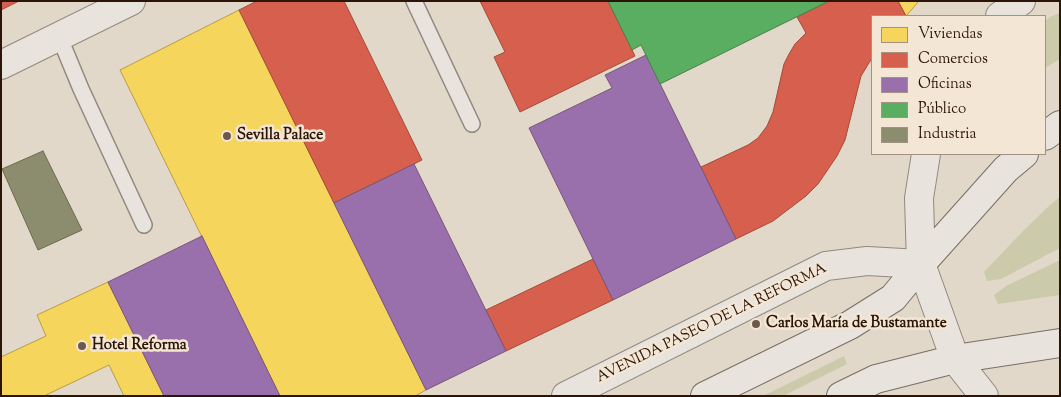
<!DOCTYPE html>
<html>
<head>
<meta charset="utf-8">
<style>
  body { margin:0 }
  #map { position:relative; width:1061px; height:397px; overflow:hidden; background:#e2d8ca; font-family:"Sorts Mill Goudy",serif }
  canvas { display:block }
  .frame { position:absolute; inset:0; border:2px solid #2c1507; pointer-events:none }
  .legend { position:absolute; left:871px; top:15px; width:175px; height:140px; box-sizing:border-box; background:#f3e6d5; border:1px solid #a39283; margin:0; padding:6px 9px; list-style:none; font-size:15px; color:#2c1507 }
  .legend li { display:flex; align-items:center; gap:10px; height:25px }
  .legend b { width:25px; border:1px solid #a39283 }
</style>
</head>
<body>
<div id="map">
<canvas width="1061" height="397"></canvas>
<div class="frame"></div>
<ul class="legend">
<li><b style="height:14px;background:#f6d55c"></b>Viviendas</li>
<li><b style="height:14px;background:#d6604d"></b>Comercios</li>
<li><b style="height:14px;background:#9970ab"></b>Oficinas</li>
<li><b style="height:14px;background:#5aae61"></b>Público</li>
<li><b style="height:14px;background:#8c8c6e"></b>Industria</li>
</ul>
</div>
<script>
const context = document.querySelector('canvas').getContext('2d');
context.lineJoin = 'round';
function fillPath(path, color) {
  context.fillStyle = color;
  context.fill(path, 'evenodd');
}
function toPath(rows) {
  const path = new Path2D();
  for (const r of rows) {
    path.moveTo(r[0], r[1]);
    for (let i = 2; i < r.length; i += 2) path.lineTo(r[i], r[i + 1]);
  }
  return path;
}
function strokePath(path, color, width, dash) {
  context.strokeStyle = color;
  context.lineWidth = width;
  context.lineCap = dash ? 'butt' : 'round';
  context.setLineDash(dash || []);
  context.stroke(path);
}
function drawText(font, color, halo, rows, align = 'center') {
  context.font = font + ' "Sorts Mill Goudy",serif';
  context.lineWidth = 5;
  context.setLineDash([]);
  context.textBaseline = 'middle';
  context.strokeStyle = halo;
  context.fillStyle = color;
  for (const [text, x, y, turn = 0] of rows) {
    context.save();
    context.translate(x, y);
    context.rotate((+turn || 0) * Math.PI / 180);
    context.textAlign = isNaN(turn) ? turn : align;
    if (halo) context.strokeText(text, 0, 0);
    context.fillText(text, 0, 0);
    context.restore();
  }
}
const green = toPath([
  [1060,13,1060,59,1045,68,1045,21,1050,17],
  [1060,197,1060,248,1001,279,987,281,984,272,1024,230,1050,205],
  [1060,260,1060,295,998,304,994,295,1006,286],
  [844,356,847,364,783,396,763,396]
]);
const homes = toPath([
  [898,1,919,1,906,16,898,1],
  [239,10,426,390,415,396,280,396,120,70,239,10],
  [108,282,164,396,124,396,109,365,44,396,1,396,1,357,46,336,37,315,108,282]
]);
const shops = toPath([
  [1,1,19,1,1,10,1,1],
  [257,1,344,1,422,160,334,203,239,10,257,1],
  [480,1,608,1,635,56,520,112,494,57,505,52,480,1],
  [829,1,898,1,906,16,872,16,872,58,861,76,845,140,837,156,818,184,806,196,773,221,736,239,701,167,748,145,758,138,767,126,773,112,784,64,789,54,795,44,806,33,797,17,829,1],
  [593,259,613,300,506,351,486,310,593,259]
]);
const offices = toPath([
  [646,55,736,239,613,300,529,128,612,88,605,75,646,55],
  [414,164,506,351,426,390,334,203,414,164],
  [202,236,280,396,164,396,108,282,202,236]
]);
const public = toPath([
  [608,1,829,1,660,84,641,45,632,50,608,1]
]);
const industry = toPath([
  [43,151,82,230,38,250,2,169,43,151]
]);
const service = toPath([
  [414,1,472,124],
  [59,36,81,89,144,225]
]);
const minor = toPath([
  [1,65,131,1]
]);
const tertiary = toPath([
  [1000,16,1021,1],
  [926,154,919,198,921,264,955,359,984,396],
  [566,396,826,266,867,261,921,264]
]);
const secondary = toPath([
  [1045,136,1060,125],
  [705,396,850,325,893,298,921,264,1006,169,1024,154],
  [841,396,876,379,955,359,1060,343]
]);
const markers = [
  [227,136,5,"#6c594b"],
  [756,324,5,"#6c594b"],
  [82,346,5,"#6c594b"]
];
const poiNames = [
  ["Sevilla Palace",237,136],
  ["Carlos María de Bustamante",766,324],
  ["Hotel Reforma",92,346]
];
const streetNames = [
  ["AVENIDA PASEO DE LA REFORMA",712,324,-26]
];
fillPath(green, '#cbcaab');
fillPath(homes, '#f6d55c');
strokePath(homes, '#b99b42', 1);
fillPath(shops, '#d6604d');
strokePath(shops, '#a34a38', 1);
fillPath(offices, '#9970ab');
strokePath(offices, '#78557a', 1);
fillPath(public, '#5aae61');
strokePath(public, '#4c8046', 1);
fillPath(industry, '#8c8c6e');
strokePath(industry, '#6f684f', 1);
strokePath(service, '#91897f', 18);
strokePath(minor, '#91897f', 30);
strokePath(tertiary, '#91897f', 30);
strokePath(secondary, '#776e65', 30);
strokePath(service, '#e8e3dc', 15);
strokePath(minor, '#e8e3dc', 28);
strokePath(tertiary, '#e8e3dc', 28);
strokePath(secondary, '#e8e3dc', 28);
for (const [x, y, r, color] of markers) {
  const dot = new Path2D();
  dot.arc(x, y, r, 0, 2 * Math.PI);
  context.fillStyle = color;
  context.fill(dot);
  strokePath(dot, '#f3e6d5', 2);
}
drawText('bold 15px', '#2c1507', '#f3e6d5', poiNames, 'left');
drawText('15px', '#2c1507', '#f3e6d5', streetNames);
</script>
</body>
</html>
